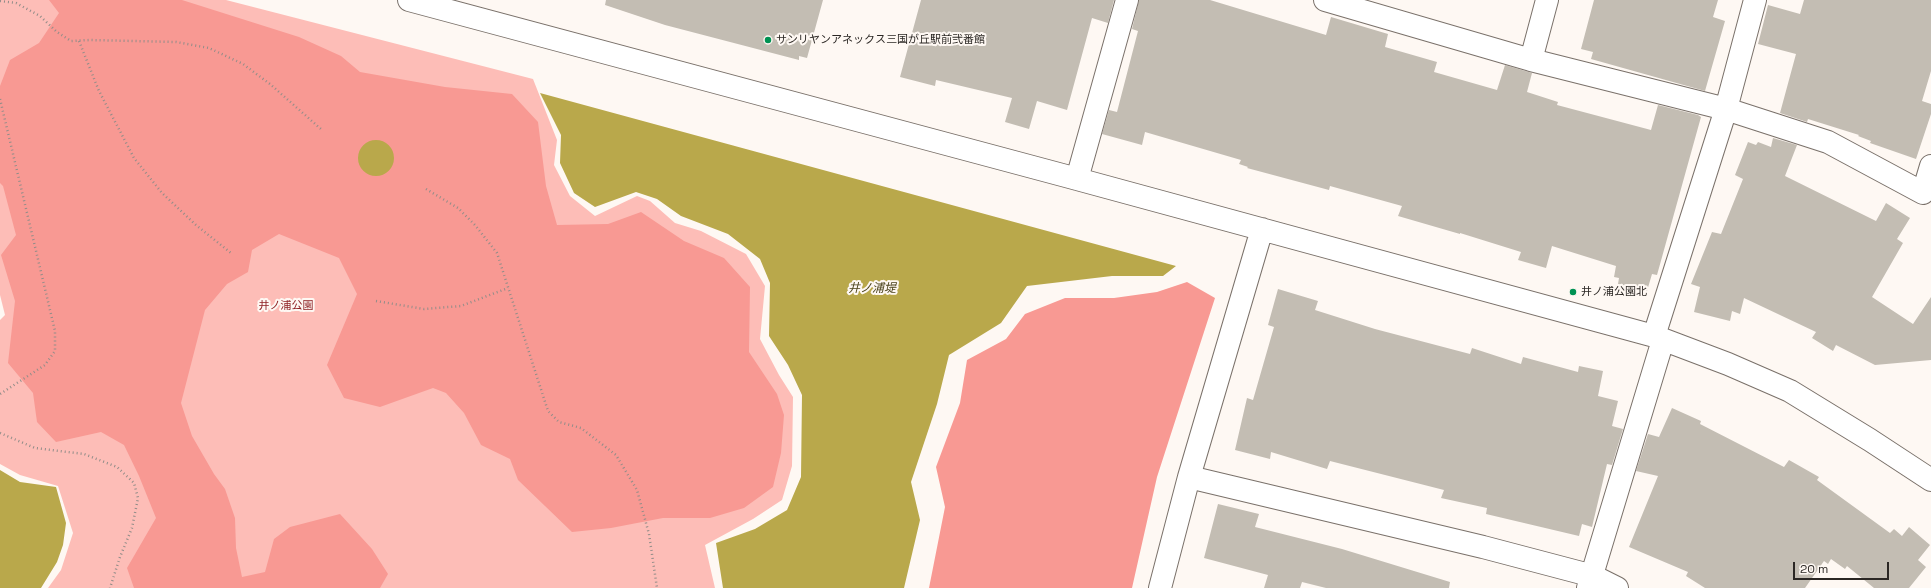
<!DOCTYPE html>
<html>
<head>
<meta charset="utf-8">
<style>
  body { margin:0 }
  #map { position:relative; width:1931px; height:588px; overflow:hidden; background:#fef8f3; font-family:"Space Grotesk",sans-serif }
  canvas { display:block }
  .scale { position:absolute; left:1793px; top:562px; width:96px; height:18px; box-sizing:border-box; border:2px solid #2b2724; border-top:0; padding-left:5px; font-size:12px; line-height:14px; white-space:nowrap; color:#2b2724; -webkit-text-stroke:3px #fef8f3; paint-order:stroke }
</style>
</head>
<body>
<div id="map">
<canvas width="1931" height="588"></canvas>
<div class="scale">20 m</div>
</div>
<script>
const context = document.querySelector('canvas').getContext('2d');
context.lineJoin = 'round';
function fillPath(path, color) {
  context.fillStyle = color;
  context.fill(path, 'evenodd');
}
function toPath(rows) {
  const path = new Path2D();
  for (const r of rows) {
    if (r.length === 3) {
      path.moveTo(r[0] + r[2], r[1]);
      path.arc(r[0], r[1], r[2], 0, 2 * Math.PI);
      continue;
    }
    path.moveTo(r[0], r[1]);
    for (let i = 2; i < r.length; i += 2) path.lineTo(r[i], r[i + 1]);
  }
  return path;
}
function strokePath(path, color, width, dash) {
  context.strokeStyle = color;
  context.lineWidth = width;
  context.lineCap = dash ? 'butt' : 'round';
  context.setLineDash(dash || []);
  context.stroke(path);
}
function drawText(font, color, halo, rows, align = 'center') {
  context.font = font + ' "Space Grotesk","Noto Sans JP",sans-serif';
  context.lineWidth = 4;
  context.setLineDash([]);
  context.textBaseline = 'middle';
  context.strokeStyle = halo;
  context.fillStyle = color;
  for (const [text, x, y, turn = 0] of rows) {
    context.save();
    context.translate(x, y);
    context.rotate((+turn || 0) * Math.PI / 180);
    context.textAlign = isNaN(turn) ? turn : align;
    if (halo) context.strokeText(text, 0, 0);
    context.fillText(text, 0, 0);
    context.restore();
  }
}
const green = toPath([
  [0,0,226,0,533,79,557,140,554,165,570,196,595,216,637,196,650,201,675,223,701,231,746,254,765,286,760,339,779,375,793,397,792,466,782,500,753,519,705,545,715,588,48,588,61,570,73,533,58,486,20,475,0,464,0,320,5,315,0,295]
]);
const forest = toPath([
  [49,0,182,0,299,37,341,56,360,72,445,87,512,94,538,122,546,186,557,225,608,224,641,212,684,241,724,258,750,287,749,352,777,394,784,415,781,453,773,487,744,508,710,518,663,518,611,528,572,532,518,480,510,459,481,445,464,413,446,393,433,388,380,407,344,398,327,365,357,294,339,258,279,234,252,250,248,272,227,284,205,310,181,403,192,436,214,474,225,489,235,518,236,548,242,577,265,572,274,539,290,527,340,514,372,549,388,574,380,588,134,588,127,568,156,518,139,476,124,445,101,432,56,442,37,422,33,393,8,363,15,301,1,255,16,235,3,186,0,183,0,86,10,60,39,43,59,13],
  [1187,282,1215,298,1157,477,1132,588,929,588,945,507,936,467,960,403,967,360,1006,339,1025,314,1065,298,1114,298,1157,292]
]);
const water = toPath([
  [540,93,1176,266,1163,276,1112,276,1027,286,1001,323,949,355,937,404,911,482,920,520,904,588,723,588,716,543,755,529,787,510,801,477,802,395,788,365,769,336,770,283,760,259,728,234,681,216,657,199,636,192,595,207,574,193,560,163,561,135],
  [376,158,18],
  [0,470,20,482,56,487,66,523,63,545,57,562,41,588,0,588]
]);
const building = toPath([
  [606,0,823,0,807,58,799,56,799,60,665,25,605,5],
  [921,0,1114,0,1108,23,1092,18,1067,110,1037,101,1029,129,1005,122,1012,98,936,80,935,86,900,77],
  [1139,0,1210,0,1326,35,1331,17,1388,34,1385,47,1437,62,1434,72,1497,90,1505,65,1532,73,1527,92,1558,102,1557,105,1651,130,1658,105,1698,115,1701,117,1657,275,1652,274,1647,291,1618,284,1619,278,1614,277,1616,266,1552,246,1546,268,1518,260,1521,252,1460,233,1460,234,1398,216,1402,206,1330,186,1329,190,1247,168,1248,167,1239,164,1241,160,1145,132,1142,145,1102,134,1109,110,1117,112,1138,31,1132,29],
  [1594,0,1718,0,1713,17,1725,21,1705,91,1591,59,1593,52,1581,49],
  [1804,0,1931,0,1931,71,1922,101,1931,104,1931,114,1916,159,1870,143,1871,141,1858,136,1859,135,1808,119,1807,122,1780,113,1796,54,1758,44,1768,5,1800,14],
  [1773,138,1797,145,1785,176,1876,221,1886,203,1910,218,1897,239,1903,243,1872,297,1913,324,1931,297,1931,360,1875,365,1836,345,1833,351,1812,338,1816,332,1744,298,1740,314,1732,311,1730,321,1694,312,1700,287,1691,284,1712,232,1721,234,1743,179,1735,175,1748,142,1756,145,1758,142,1771,147],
  [1278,289,1318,301,1315,310,1375,329,1470,354,1472,348,1521,364,1523,357,1578,372,1579,366,1603,371,1598,396,1618,401,1612,426,1623,429,1612,465,1607,464,1592,527,1582,524,1579,536,1486,514,1487,508,1441,498,1444,490,1330,461,1327,469,1271,452,1270,459,1235,450,1247,398,1253,400,1274,327,1268,325],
  [1672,408,1701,421,1700,424,1784,467,1789,460,1819,477,1817,480,1890,533,1894,529,1902,536,1909,527,1930,545,1918,560,1926,567,1909,588,1874,588,1847,566,1845,569,1831,559,1828,564,1824,561,1805,588,1705,588,1686,576,1688,572,1629,547,1658,476,1636,471,1648,434,1659,437],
  [1218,504,1259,514,1255,527,1342,549,1450,582,1449,588,1326,588,1302,582,1300,588,1264,588,1268,575,1204,558]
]);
const path = toPath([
  [0,1,16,3,40,16,57,32,71,41,90,40,176,42,209,48,243,64,270,84,322,130],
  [79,41,99,91,134,158,162,193,196,225,231,253],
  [0,99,55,331,55,351,45,365,0,394],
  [426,189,458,208,475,225,497,253,548,411,559,422,581,428,616,455,637,490,649,534,657,588],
  [376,301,424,309,461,306,508,288],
  [0,433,35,448,84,454,117,467,134,483,138,498,132,528,120,557,110,588]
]);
const minor = toPath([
  [409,0,1066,176,1654,336,1728,364,1790,391,1870,440,1931,480],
  [1325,0,1531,60,1547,0],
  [1531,60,1726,109,1828,142,1923,193,1931,166],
  [1077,179,1127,0],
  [1654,336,1726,109,1755,0],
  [1189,477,1483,547,1593,576,1617,588],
  [1160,588,1189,477,1262,229],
  [1588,588,1663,340]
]);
const markers = [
  [768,40,4,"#009253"],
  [1573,292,4,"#009253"]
];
const poiNames = [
  ["サンリヤンアネックス三国が丘駅前弐番館",776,40],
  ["井ノ浦公園北",1581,292]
];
const parkNames = [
  ["井ノ浦公園",286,306]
];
const waterNames = [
  ["井ノ浦堤",872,289]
];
fillPath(green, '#fdbdb7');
fillPath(forest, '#f89993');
fillPath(water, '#b9a84b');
fillPath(building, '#c3bdb3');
strokePath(minor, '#7a716a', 24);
strokePath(path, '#928d89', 2.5, [1, 3]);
strokePath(minor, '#fff', 22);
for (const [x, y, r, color] of markers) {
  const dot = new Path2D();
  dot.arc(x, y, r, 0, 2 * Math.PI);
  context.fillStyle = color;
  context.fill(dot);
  strokePath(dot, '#fef8f3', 1.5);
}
drawText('11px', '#2b2724', '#fef8f3', poiNames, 'left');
drawText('11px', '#8e2024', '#fef8f3', parkNames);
drawText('italic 12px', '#4b431c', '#fef8f3', waterNames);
</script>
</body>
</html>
